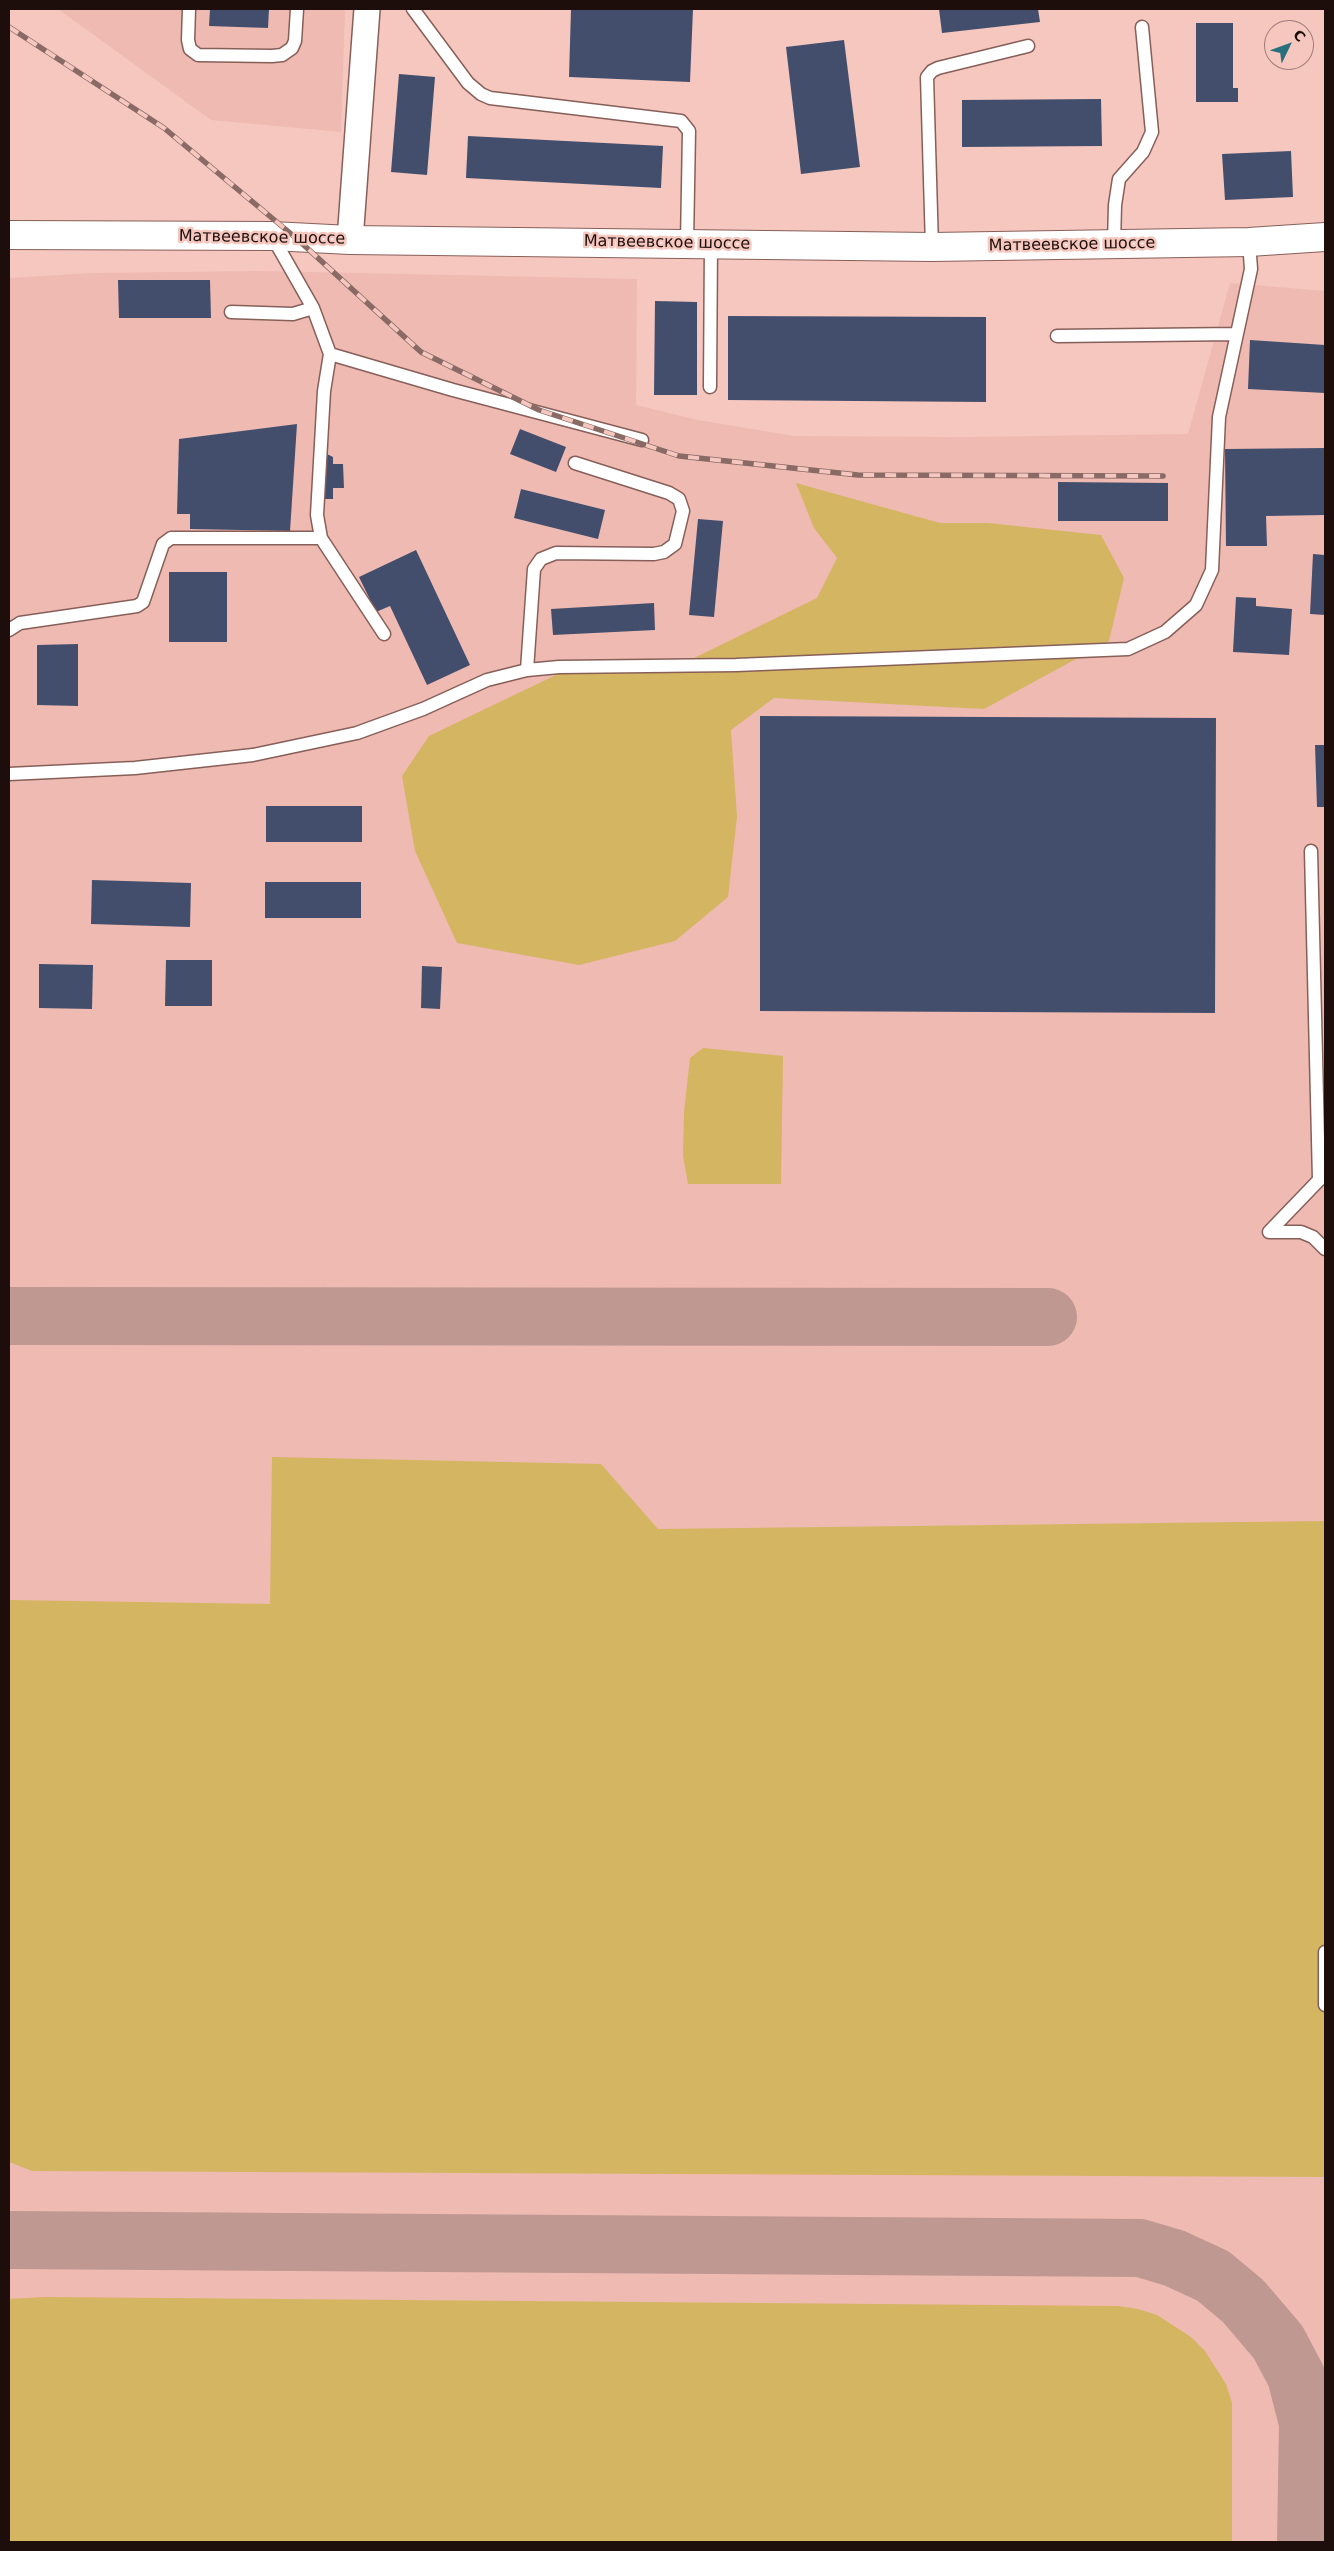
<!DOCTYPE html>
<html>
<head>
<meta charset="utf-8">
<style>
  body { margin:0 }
  #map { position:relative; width:1334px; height:2551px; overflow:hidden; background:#f5c7bf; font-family:"DejaVu Sans",sans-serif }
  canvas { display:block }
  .frame { position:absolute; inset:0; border:10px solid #1d0e0c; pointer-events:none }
  .north { position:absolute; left:1264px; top:20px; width:50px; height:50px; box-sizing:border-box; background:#f5c7bf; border:1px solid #9f7d77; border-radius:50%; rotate:48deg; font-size:14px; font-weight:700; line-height:20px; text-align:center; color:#1d0e0c }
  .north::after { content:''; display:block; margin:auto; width:18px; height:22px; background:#28707b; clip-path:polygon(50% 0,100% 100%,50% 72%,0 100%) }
</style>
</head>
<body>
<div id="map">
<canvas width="1334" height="2551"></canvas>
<div class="frame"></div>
<div class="north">С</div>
</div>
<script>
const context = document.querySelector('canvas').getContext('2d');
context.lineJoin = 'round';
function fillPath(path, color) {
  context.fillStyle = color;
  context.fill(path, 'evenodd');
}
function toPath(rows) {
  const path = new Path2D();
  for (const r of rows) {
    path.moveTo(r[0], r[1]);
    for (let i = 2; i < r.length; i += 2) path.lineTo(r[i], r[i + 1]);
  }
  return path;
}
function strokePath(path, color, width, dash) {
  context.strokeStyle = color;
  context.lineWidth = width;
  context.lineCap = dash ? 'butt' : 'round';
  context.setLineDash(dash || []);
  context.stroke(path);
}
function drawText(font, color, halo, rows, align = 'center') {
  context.font = font + ' "DejaVu Sans",sans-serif';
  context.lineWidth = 5;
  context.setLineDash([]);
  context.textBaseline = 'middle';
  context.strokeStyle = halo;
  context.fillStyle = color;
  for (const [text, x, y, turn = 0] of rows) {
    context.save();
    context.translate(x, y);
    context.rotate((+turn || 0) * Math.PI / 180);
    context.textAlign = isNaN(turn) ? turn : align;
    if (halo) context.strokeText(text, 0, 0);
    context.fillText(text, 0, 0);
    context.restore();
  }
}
const built = toPath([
  [58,9,345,9,341,132,211,120],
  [262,271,637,279,636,405,698,420,794,436,962,437,1188,434,1230,283,1325,291,1325,2542,9,2542,9,278,91,273]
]);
const green = toPath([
  [796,483,940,523,988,523,1101,535,1124,578,1109,641,984,709,774,698,731,730,737,817,728,897,675,941,579,965,457,943,415,851,402,776,429,736,562,672,690,660,817,598,837,558,814,528],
  [703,1048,783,1056,781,1184,688,1184,683,1156,684,1112,690,1058],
  [272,1457,601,1464,658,1529,1325,1521,1325,2177,32,2171,9,2162,9,1600,270,1604],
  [45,2297,1118,2306,1138,2309,1157,2315,1191,2337,1205,2351,1226,2384,1232,2403,1232,2542,9,2542,9,2299]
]);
const taxiway = toPath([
  [9,1316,1048,1317],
  [9,2240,1140,2248,1174,2258,1213,2276,1243,2301,1278,2342,1296,2376,1308,2423,1306,2542]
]);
const building = toPath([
  [210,9,269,9,268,28,209,26],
  [571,9,693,9,690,82,569,77],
  [939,9,1038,9,1040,22,942,33],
  [1196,23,1233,23,1233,88,1238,88,1238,102,1196,102],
  [844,40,860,167,801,174,786,47],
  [399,74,435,77,427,175,391,172],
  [1101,99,1102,146,962,147,962,100],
  [468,136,663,146,661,188,466,178],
  [1291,151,1293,197,1225,200,1222,154],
  [118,280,210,280,211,318,119,318],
  [655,301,697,302,697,395,654,395],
  [728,316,986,317,986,402,728,400],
  [1250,340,1325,345,1325,393,1248,389],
  [297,424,290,531,190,529,190,514,177,514,179,439],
  [520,429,566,447,556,472,510,454],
  [1325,448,1325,515,1266,516,1267,546,1226,546,1225,449],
  [327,454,333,457,333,464,343,464,344,488,333,488,333,499,321,499],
  [1058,482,1168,483,1168,521,1058,521],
  [521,489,605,510,598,539,514,518],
  [698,519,723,521,714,617,689,615],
  [416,550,470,665,427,685,390,606,376,612,359,577],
  [1313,554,1325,555,1325,615,1310,614],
  [169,572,227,572,227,642,169,642],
  [1236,597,1256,598,1256,606,1292,609,1289,655,1233,652],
  [654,603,655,630,553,635,551,609],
  [78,644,78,706,37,705,37,645],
  [760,716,1216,718,1215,1013,760,1011],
  [1315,745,1325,745,1325,807,1317,807],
  [266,806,362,806,362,842,266,842],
  [92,880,191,883,190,927,91,924],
  [265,882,361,882,361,918,265,918],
  [166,960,212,960,212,1006,165,1006],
  [39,964,93,965,92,1009,39,1008],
  [422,966,442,967,440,1009,421,1008]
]);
const service = toPath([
  [189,9,188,40,190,49,198,55,272,56,282,55,292,48,295,41,297,9],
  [413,9,468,83,481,94,490,98,681,121,689,131,687,243],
  [272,236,313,308,330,354,324,391,317,515,321,538,384,634],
  [1114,244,1115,205,1119,179,1143,152,1152,132,1142,27],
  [932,247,927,77,932,71,938,68,1028,46],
  [231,312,293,314,313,308],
  [1057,336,1237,334],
  [330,354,453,390,642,440],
  [710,387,711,243],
  [9,630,20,623,137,606,143,602,163,544,171,538,321,538],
  [527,670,534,569,541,559,556,553,654,554,664,552,675,544,683,511,679,499,669,493,575,463],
  [9,774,135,768,253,755,357,733,423,709,487,680,527,670,559,667,736,665,1128,649,1165,632,1196,605,1212,570,1219,417,1251,269,1249,242],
  [1311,851,1319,1180],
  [1269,1232,1319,1180,1325,1177],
  [1269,1232,1301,1232,1313,1237,1325,1249],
  [1325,1952,1325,2005]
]);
const minor = toPath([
  [350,240,367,9]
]);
const secondary = toPath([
  [9,235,272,236,350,240,932,247,1249,242,1325,237]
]);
const rail = toPath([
  [9,27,164,128,296,238,421,352,539,410,679,456,858,475,1163,476]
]);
const streetNames = [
  ["Матвеевское шоссе",262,238,1],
  ["Матвеевское шоссе",667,243,1],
  ["Матвеевское шоссе",1072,245,-1]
];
fillPath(built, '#efbab2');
fillPath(green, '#d4b562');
strokePath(taxiway, '#bf9892', 58);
fillPath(building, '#434e6d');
strokePath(service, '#875f59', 15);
strokePath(minor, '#875f59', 28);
strokePath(secondary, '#875f59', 30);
strokePath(service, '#fff', 12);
strokePath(minor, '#fff', 25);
strokePath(secondary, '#fff', 28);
strokePath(rail, '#896a65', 5.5);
strokePath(rail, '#f5c7bf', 4, [11]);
drawText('16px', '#1d0e0c', '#f5c7bf', streetNames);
</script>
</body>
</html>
